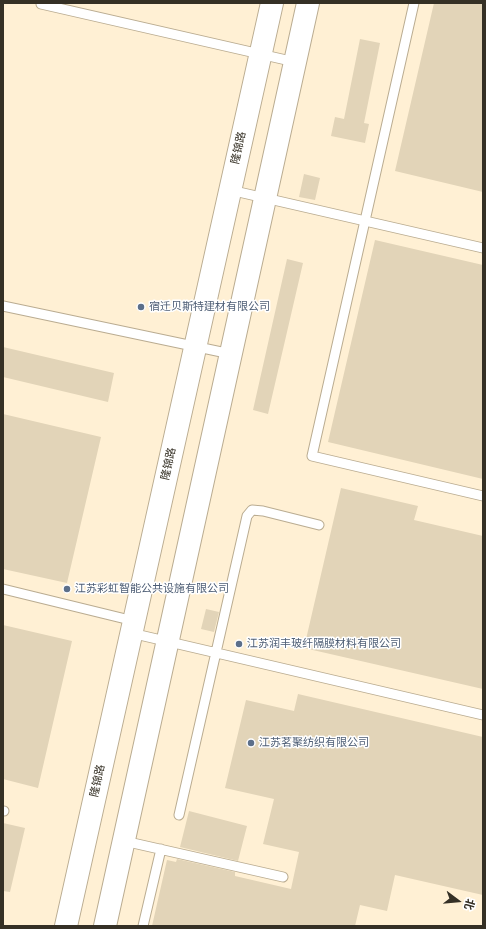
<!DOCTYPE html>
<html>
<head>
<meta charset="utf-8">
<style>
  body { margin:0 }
  #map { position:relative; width:486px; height:929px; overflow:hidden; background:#fff0d4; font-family:"Archivo Narrow","Noto Sans SC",sans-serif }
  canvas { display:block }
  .frame { position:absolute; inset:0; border:4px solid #353025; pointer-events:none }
  .north { position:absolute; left:438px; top:881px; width:40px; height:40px; -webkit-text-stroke:3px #fff; paint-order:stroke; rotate:106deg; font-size:11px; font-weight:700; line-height:16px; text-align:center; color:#353025 }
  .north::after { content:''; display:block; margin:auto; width:14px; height:18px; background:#353025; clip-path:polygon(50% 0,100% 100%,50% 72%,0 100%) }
</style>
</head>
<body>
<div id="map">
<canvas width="486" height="929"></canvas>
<div class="frame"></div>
<div class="north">北</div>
</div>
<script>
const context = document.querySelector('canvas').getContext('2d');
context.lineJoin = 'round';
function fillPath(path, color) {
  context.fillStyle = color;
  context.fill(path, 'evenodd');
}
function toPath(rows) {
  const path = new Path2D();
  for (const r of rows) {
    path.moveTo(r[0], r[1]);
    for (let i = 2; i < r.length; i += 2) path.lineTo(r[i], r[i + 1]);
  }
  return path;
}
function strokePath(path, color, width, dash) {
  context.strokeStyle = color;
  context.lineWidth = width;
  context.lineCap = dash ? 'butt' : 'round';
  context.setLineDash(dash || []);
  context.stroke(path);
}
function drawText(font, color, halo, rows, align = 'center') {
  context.font = font + ' "Archivo Narrow","Noto Sans SC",sans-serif';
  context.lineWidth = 3;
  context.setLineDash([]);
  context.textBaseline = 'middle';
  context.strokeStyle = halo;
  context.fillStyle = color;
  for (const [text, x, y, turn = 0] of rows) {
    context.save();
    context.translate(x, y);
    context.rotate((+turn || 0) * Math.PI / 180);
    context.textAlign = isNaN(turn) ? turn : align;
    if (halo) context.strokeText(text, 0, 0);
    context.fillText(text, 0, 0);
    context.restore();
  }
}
const building = toPath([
  [434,3,483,3,483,192,395,171],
  [360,39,380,43,364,123,369,124,365,143,331,136,335,117,344,119],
  [304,174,320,178,315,200,299,197],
  [375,240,483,265,483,479,328,442],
  [287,259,303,263,268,414,253,410],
  [3,347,114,373,108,402,3,377],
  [3,414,101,437,67,583,3,569],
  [341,488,418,506,414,520,483,536,483,689,304,648],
  [206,609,219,612,214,632,201,629],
  [3,625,72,641,38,788,3,779],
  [298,694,483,737,483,895,395,875,387,911,360,905,355,926,152,926,167,860,176,862,177,859,235,872,235,876,291,889,299,852,263,844,274,799,225,788,246,700,294,711],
  [189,811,247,826,238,861,180,847],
  [3,823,25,828,10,892,3,891]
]);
const lane = toPath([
  [414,3,312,456,483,496],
  [41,4,295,62],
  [230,190,483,248],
  [3,306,231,354],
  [3,589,134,621],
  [131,633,483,715],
  [3,811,4,811],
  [179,815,247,516,252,510,263,511,319,525],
  [124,841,283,877],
  [143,926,161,849]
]);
const secondary = toPath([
  [66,926,272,3],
  [105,926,308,3]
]);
const markers = [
  [141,307,4,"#5c6f8a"],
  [67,589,4,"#5c6f8a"],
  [239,644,4,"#5c6f8a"],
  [251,743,4,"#5c6f8a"]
];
const streetNames = [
  ["隆锦路",239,148,-77],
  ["隆锦路",169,464,-77],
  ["隆锦路",98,781,-77]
];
const serviceNames = [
  ["宿迁贝斯特建材有限公司",149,307],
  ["江苏彩虹智能公共设施有限公司",75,589],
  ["江苏润丰玻纤隔膜材料有限公司",247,644],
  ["江苏茗聚纺织有限公司",259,743]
];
fillPath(building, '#e2d4b8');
strokePath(lane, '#baac91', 11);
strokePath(secondary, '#baac91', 24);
strokePath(lane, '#fff', 9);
strokePath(secondary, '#fff', 22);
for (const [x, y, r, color] of markers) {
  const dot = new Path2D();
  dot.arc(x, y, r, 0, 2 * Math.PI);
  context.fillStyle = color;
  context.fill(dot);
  strokePath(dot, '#fff', 1.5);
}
drawText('11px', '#353025', '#fff', streetNames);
drawText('11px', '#4e5e75', '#fff', serviceNames, 'left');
</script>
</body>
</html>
